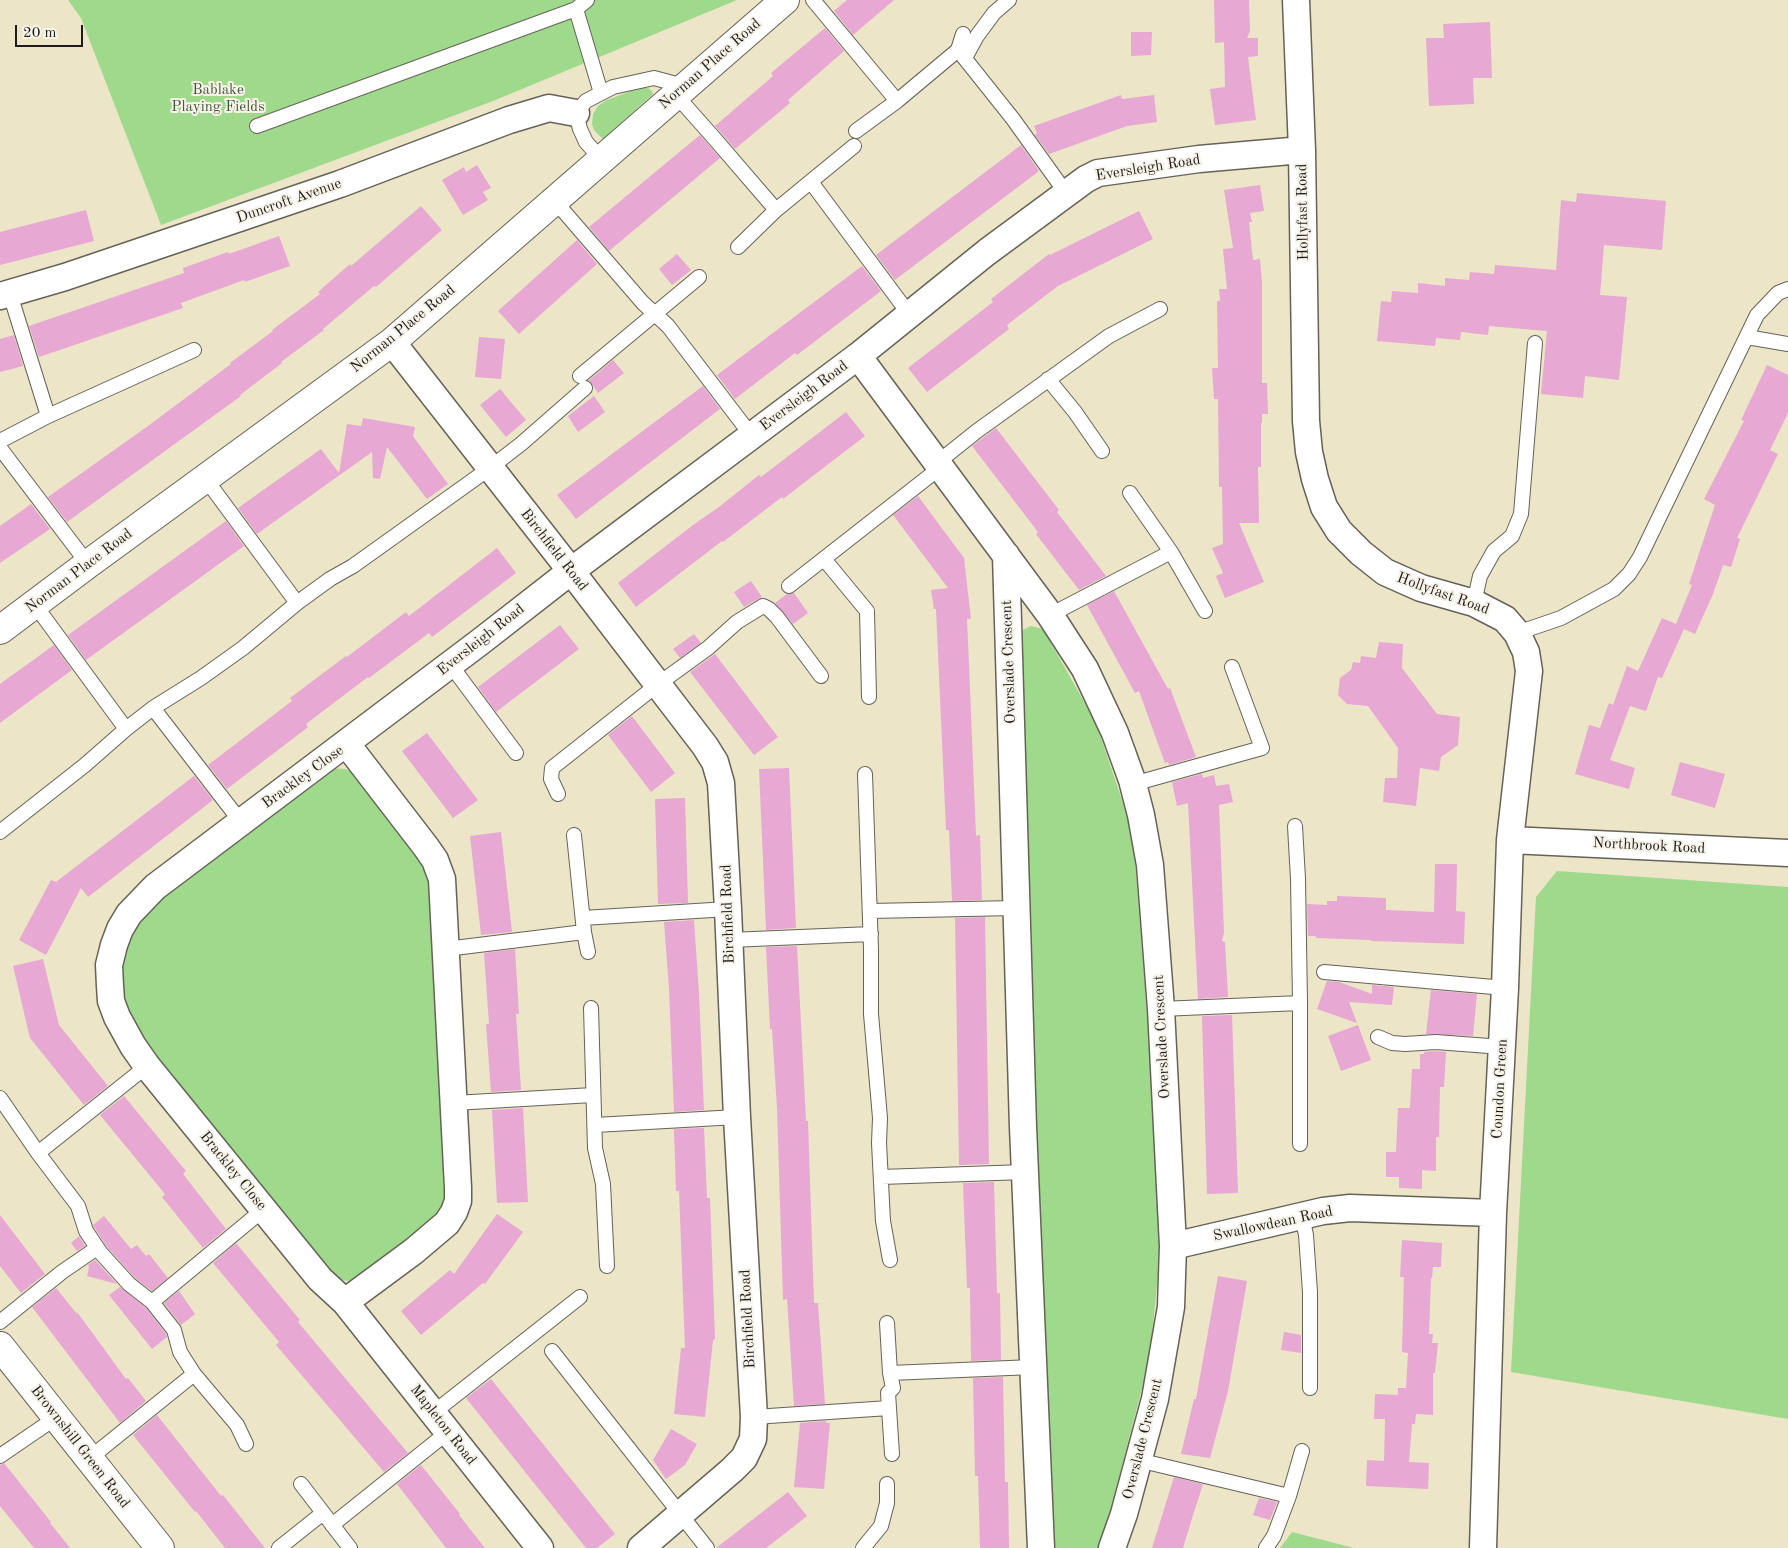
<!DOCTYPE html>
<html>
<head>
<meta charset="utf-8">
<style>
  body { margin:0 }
  #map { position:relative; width:1788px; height:1548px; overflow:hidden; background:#ece5c8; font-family:"Old Standard TT",serif }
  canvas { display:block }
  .scale { position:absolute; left:15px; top:25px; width:68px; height:22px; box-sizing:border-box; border:2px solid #1c1c1c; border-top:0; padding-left:6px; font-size:15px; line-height:18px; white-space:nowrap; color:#1c1c1c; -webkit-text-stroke:4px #f7f3e8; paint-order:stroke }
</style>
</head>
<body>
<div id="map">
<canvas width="1788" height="1548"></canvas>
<div class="scale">20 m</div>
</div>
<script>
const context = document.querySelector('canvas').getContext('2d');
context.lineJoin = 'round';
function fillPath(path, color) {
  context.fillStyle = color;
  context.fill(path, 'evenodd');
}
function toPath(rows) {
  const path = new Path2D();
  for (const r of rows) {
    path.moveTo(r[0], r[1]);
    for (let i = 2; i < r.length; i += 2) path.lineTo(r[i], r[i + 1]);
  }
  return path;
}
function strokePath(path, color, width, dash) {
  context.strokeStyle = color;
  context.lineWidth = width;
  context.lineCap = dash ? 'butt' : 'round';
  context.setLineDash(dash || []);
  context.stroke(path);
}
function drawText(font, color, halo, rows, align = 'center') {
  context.font = font + ' "Old Standard TT",serif';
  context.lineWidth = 4;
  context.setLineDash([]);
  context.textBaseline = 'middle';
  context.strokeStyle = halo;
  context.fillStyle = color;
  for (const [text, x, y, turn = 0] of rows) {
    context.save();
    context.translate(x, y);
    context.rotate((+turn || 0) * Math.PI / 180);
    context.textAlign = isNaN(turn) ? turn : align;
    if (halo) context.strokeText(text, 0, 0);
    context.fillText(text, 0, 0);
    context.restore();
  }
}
const green = toPath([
  [68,0,737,0,493,101,161,225,81,18],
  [642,87,648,88,652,91,653,94,603,139,594,130,592,124,593,114,598,106,607,100],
  [1031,626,1043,629,1096,723,1133,833,1145,988,1162,1233,1150,1357,1101,1548,1051,1548,1019,632],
  [329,768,345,769,351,771,429,872,448,1188,441,1213,357,1279,349,1281,333,1279,139,1039,126,1017,119,962,139,914],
  [1557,871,1788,887,1788,1419,1511,1372,1536,897],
  [1292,1532,1354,1548,1280,1548]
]);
const building = toPath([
  [847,0,894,0,853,35,834,11],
  [1214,0,1249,0,1250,31,1247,38,1258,38,1258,56,1248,57,1256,120,1215,125,1210,89,1225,87,1224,42,1215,43],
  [1490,22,1492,78,1473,78,1474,104,1429,106,1426,38,1444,38,1443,24],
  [825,28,844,51,788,100,790,103,735,149,715,126,773,76,771,73],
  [1131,32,1152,32,1151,55,1131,56],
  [1121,95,1122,99,1154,95,1157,122,1127,126,1049,154,1035,135,1037,133,1034,126],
  [700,135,720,158,609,251,589,227],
  [1021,145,1039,171,895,280,876,255],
  [477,165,491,188,483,192,488,200,463,215,442,180,464,167,466,172],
  [1260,185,1264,211,1250,213,1252,222,1249,222,1253,260,1260,259,1262,282,1262,383,1267,383,1268,414,1262,414,1262,423,1261,423,1261,467,1258,467,1259,523,1239,523,1264,582,1225,598,1216,576,1223,573,1212,548,1223,544,1222,487,1219,487,1218,399,1214,399,1212,368,1218,368,1217,301,1220,301,1219,289,1227,289,1223,249,1233,248,1224,190],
  [1577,193,1666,201,1662,250,1604,245,1600,295,1627,297,1619,380,1585,376,1583,398,1541,394,1547,331,1489,326,1488,335,1461,332,1460,340,1436,338,1435,346,1377,341,1381,301,1391,302,1392,291,1418,293,1418,283,1445,286,1445,278,1469,280,1470,272,1494,274,1495,265,1556,270,1561,200,1576,202],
  [421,206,442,230,376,287,374,286,323,329,324,330,281,362,282,363,240,395,241,396,67,522,48,497,148,426,231,364,230,363,273,331,272,330,320,294,318,292,350,264,351,266],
  [86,210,94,241,0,265,0,232],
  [1139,211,1153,239,1058,286,1007,325,1009,329,927,392,908,368,993,302,991,299,1049,254,1050,255],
  [279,236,290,266,245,282,244,280,181,303,183,308,39,357,29,326,184,273,183,268,228,252,229,254],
  [577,240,597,264,519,334,498,311],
  [677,254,691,270,672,285,659,269],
  [862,266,881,291,797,355,795,353,735,399,717,375],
  [14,335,23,366,0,372,0,339],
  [479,337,505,339,501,379,475,377],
  [613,360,624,373,598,393,589,380],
  [1767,365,1788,375,1788,413,1770,450,1778,454,1737,538,1740,539,1731,567,1723,565,1713,594,1695,634,1684,629,1662,678,1658,677,1646,711,1630,706,1610,760,1635,768,1629,789,1575,774,1589,725,1600,728,1609,703,1613,705,1627,666,1638,671,1662,618,1676,624,1692,585,1689,584,1715,505,1704,499,1744,421,1741,420],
  [703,386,720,409,576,519,557,495],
  [500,389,526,420,506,437,480,405],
  [594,396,605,412,578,432,568,416],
  [846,412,865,436,783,499,782,497,723,542,722,541,636,607,618,583,693,525,719,507,759,475,761,477],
  [363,418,415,427,413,436,448,484,427,499,387,447,380,479,373,478,372,452,257,534,238,508,321,449,339,473,347,424,361,426],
  [996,428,1059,510,1057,512,1106,576,1079,590,1036,534,1038,532,972,446],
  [918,496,964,558,971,619,967,619,969,664,976,836,980,835,982,900,952,901,949,830,946,830,936,609,934,609,931,590,948,588,893,515],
  [31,504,50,529,0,563,0,526],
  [226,521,244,546,86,660,68,635],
  [497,548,516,573,432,637,429,633,369,678,368,677,306,724,308,727,227,789,208,765,292,701,290,698,346,656,347,657,406,612,409,616],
  [751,581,762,597,744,607,734,592],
  [1114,591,1168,689,1170,688,1196,757,1169,765,1168,762,1165,763,1139,691,1135,693,1087,605],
  [794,593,808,613,793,624,775,603,787,594],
  [560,625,579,649,496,712,478,687],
  [694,634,701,643,680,658,673,649],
  [1379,642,1403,644,1402,668,1437,714,1460,717,1458,745,1441,757,1439,771,1420,768,1416,806,1383,802,1385,778,1397,778,1398,748,1368,706,1347,704,1338,695,1340,678,1351,670,1353,662,1360,663,1361,656,1376,658],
  [54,645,72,670,0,723,0,684],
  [715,654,778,737,754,755,690,672],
  [632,716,675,773,651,792,608,735],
  [427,733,478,800,453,818,402,751],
  [1680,762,1725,774,1715,808,1671,795],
  [789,768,796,928,766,930,759,769],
  [1202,774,1203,778,1214,775,1216,786,1229,784,1233,802,1219,805,1224,932,1222,941,1225,942,1228,997,1198,999,1188,803,1177,806,1172,782],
  [194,776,213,800,88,897,81,888,46,955,19,940,51,880,56,882],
  [685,798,688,903,658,904,655,799],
  [501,832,512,932,481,935,470,836],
  [1435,864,1457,864,1456,911,1465,912,1464,944,1371,941,1371,940,1316,938,1316,936,1308,936,1307,904,1327,905,1327,901,1337,901,1337,896,1386,898,1386,910,1434,912],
  [985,917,989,1164,963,1165,959,1165,955,918],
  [694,920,699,993,704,1110,674,1112,669,989,664,922],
  [797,946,806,1121,808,1121,814,1303,818,1303,825,1404,794,1406,787,1299,783,1300,777,1108,772,1029,770,1029,766,947],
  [515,949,519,1014,516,1014,521,1090,491,1092,486,1024,489,1024,484,953],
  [43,959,59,1025,108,1086,84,1105,30,1038,13,966],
  [1327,981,1339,982,1372,994,1372,985,1394,987,1392,1005,1349,1002,1357,1023,1317,1009],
  [1431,990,1477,994,1473,1036,1426,1034],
  [1232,1015,1238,1193,1207,1194,1202,1016],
  [1358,1025,1371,1060,1341,1071,1328,1036],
  [1436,1051,1446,1052,1444,1087,1440,1087,1439,1137,1436,1137,1436,1171,1422,1170,1422,1189,1399,1188,1399,1177,1386,1177,1386,1152,1396,1152,1398,1108,1410,1108,1412,1069,1420,1069,1420,1054,1424,1054,1424,1052],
  [124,1096,186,1171,183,1174,226,1229,203,1248,162,1197,165,1194,100,1115],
  [523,1108,528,1202,497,1203,492,1110],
  [704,1128,707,1198,710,1198,715,1339,713,1340,705,1417,674,1414,681,1348,685,1348,679,1191,676,1191,674,1129],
  [994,1182,997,1293,1000,1293,1001,1360,971,1361,970,1288,967,1288,963,1183],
  [497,1214,523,1232,485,1284,483,1283,421,1335,401,1311,450,1270,454,1274],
  [0,1215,45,1274,21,1293,0,1266],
  [104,1216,131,1249,137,1245,146,1256,149,1254,168,1278,152,1291,135,1278,107,1247,94,1227,93,1225],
  [79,1236,85,1246,77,1251,71,1243],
  [1402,1240,1442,1243,1441,1267,1433,1267,1432,1278,1431,1278,1429,1334,1433,1334,1432,1343,1438,1343,1435,1373,1433,1373,1433,1415,1416,1414,1415,1424,1412,1424,1409,1462,1429,1463,1428,1489,1366,1486,1367,1460,1384,1461,1385,1419,1374,1419,1375,1394,1398,1395,1398,1388,1406,1388,1408,1353,1402,1352,1404,1277,1400,1277],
  [236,1243,300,1320,298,1322,408,1453,384,1472,276,1345,279,1342,213,1263],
  [95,1260,117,1284,87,1276,89,1267,88,1265],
  [1218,1276,1247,1281,1228,1391,1210,1458,1181,1454,1194,1399,1196,1399],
  [120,1287,146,1308,166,1334,167,1337,152,1349,109,1295],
  [56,1288,77,1314,77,1312,126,1379,128,1378,146,1401,120,1423,32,1307],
  [179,1291,195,1314,181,1325,164,1303],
  [1284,1332,1301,1335,1301,1353,1281,1350],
  [1003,1377,1005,1482,1008,1482,1009,1548,980,1548,978,1476,975,1476,973,1378],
  [491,1379,615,1534,597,1548,586,1548,466,1398],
  [157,1415,221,1496,223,1495,265,1548,225,1548,196,1511,195,1512,133,1435],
  [826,1421,826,1423,830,1423,824,1489,794,1487,800,1423],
  [671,1429,697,1444,685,1465,666,1479,653,1460],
  [4,1463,51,1522,50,1523,70,1548,34,1548,0,1506,0,1465],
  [421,1465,460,1514,459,1515,485,1548,446,1548,397,1484],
  [1174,1477,1203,1484,1193,1515,1183,1548,1152,1548],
  [788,1492,807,1516,792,1528,766,1548,716,1548],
  [1259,1498,1277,1502,1270,1520,1253,1515]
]);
const service = toPath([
  [813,0,897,101,856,131],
  [576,9,587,0],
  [958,50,1013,119,1066,193],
  [965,58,977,36,994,13,1009,0],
  [675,94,714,138,776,210],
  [897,101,958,50,963,34],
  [257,126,576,9,601,93],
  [601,159,586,142,580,129,576,113,586,101,613,87,654,78,684,86],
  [811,182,909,314],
  [554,200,643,303,668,326,751,435],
  [738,247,776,210,854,146],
  [10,294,48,416,194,350],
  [1747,337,1788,344],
  [580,376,699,277],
  [1048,379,1075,412,1102,451],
  [0,441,48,416],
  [0,448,88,564],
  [937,463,977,431,1109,336,1160,309],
  [205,478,297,603],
  [1130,493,1171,552],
  [824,559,867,611,869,697],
  [789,586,941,467],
  [1474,603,1480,576,1494,551,1512,536,1521,514,1535,343],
  [35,605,126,729],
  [1050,615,1171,552,1205,611],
  [1517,633,1561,618,1614,589,1629,574,1640,557,1757,315,1778,293,1788,289],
  [450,664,516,753],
  [153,708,241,822],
  [865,774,871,949,871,1014,880,1118,879,1143,883,1221,890,1260],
  [1133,784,1262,748,1232,667],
  [558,794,551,779,552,768,657,685,708,648,737,622,763,606,769,609,777,617,821,676],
  [1295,826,1298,879,1300,1003,1300,1144],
  [0,832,85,765,126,729,153,708,201,678,243,648,297,603,330,579,353,566,490,468,521,444,585,388],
  [574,835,584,932,588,952],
  [870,911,1015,908],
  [583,918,728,909],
  [730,940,871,934],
  [446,949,584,932],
  [1324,972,1505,988],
  [591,1008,595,1148,603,1184,607,1266],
  [1161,1009,1300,1003],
  [1378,1037,1392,1043,1405,1044,1436,1042,1502,1047],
  [0,1098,38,1153,78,1206,86,1231,100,1252,129,1284,152,1302,264,1209],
  [454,1103,593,1095],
  [595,1125,737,1117],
  [38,1153,147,1066],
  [881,1177,1025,1172],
  [1302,1216,1306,1235,1310,1292,1310,1388],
  [152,1302,174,1330,180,1352,194,1374,237,1425,246,1444],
  [0,1322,62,1272,97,1248],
  [887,1323,890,1373],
  [552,1351,707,1548],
  [433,1413,580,1297],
  [754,1417,889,1408],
  [892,1454,888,1393,893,1388,890,1373,1033,1367],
  [0,1456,57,1417],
  [90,1458,194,1374],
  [1138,1460,1289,1496,1302,1451],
  [301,1484,350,1548],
  [332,1525,448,1432],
  [279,1548,323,1513],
  [863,1548,881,1526,887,1503,887,1484],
  [1266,1548,1274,1536,1289,1496]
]);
const minor = toPath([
  [1296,0,1302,150,1306,421,1309,452,1315,479,1324,507,1339,531,1361,553,1385,572,1421,588,1474,603,1505,619,1517,633,1526,652,1529,671,1510,840,1505,988,1493,1213,1483,1548],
  [0,296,65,277,340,184,509,120,549,108,576,113],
  [392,342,571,571,705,746,715,762,721,783,728,909,737,1117,754,1417,753,1439,744,1458,732,1470,641,1548],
  [858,356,1050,615,1085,669,1115,733,1132,780,1141,815,1150,865,1161,1009,1173,1246,1171,1307,1155,1399,1124,1514,1112,1548],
  [1006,555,1023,1127,1041,1548],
  [1510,840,1788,853],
  [1173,1246,1323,1211,1350,1208,1493,1213],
  [345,1302,414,1251,447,1223,454,1212,458,1201,458,1188,442,879,435,860,426,847,346,743],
  [540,1548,345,1302,320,1279,147,1066,133,1046,117,1017,111,1001,110,986,109,965,114,945,120,929,129,914,155,887,480,642,571,571,858,356,987,252,1086,179,1098,173,1199,159,1302,150]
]);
const tertiary = toPath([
  [0,630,88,564,392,342,785,0],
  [0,1346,160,1548]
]);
const streetNames = [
  ["Norman Place Road",710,64,-41],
  ["Eversleigh Road",1148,168,-9],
  ["Duncroft Avenue",289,201,-19],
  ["Hollyfast Road",1303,212,-91],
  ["Norman Place Road",403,329,-39],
  ["Eversleigh Road",804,396,-37],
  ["Birchfield Road",554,550,52],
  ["Norman Place Road",79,571,-37],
  ["Hollyfast Road",1443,594,20],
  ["Eversleigh Road",481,640,-38],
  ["Overslade Crescent",1009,662,-92],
  ["Brackley Close",303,777,-36],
  ["Northbrook Road",1649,846,3],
  ["Birchfield Road",728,914,-92],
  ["Overslade Crescent",1162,1037,-93],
  ["Coundon Green",1500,1089,-87],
  ["Brackley Close",233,1171,51],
  ["Swallowdean Road",1273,1224,-12],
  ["Birchfield Road",748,1319,-93],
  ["Mapleton Road",443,1425,52],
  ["Overslade Crescent",1143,1439,-76],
  ["Brownshill Green Road",80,1447,52]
];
const parkNames = [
  ["Bablake",218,90],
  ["Playing Fields",218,107]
];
fillPath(green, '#9fd98b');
fillPath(building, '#e7a8d3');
strokePath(service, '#656258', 16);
strokePath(minor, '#656258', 29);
strokePath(tertiary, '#656258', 30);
strokePath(service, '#fff', 14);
strokePath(minor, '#fff', 26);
strokePath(tertiary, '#fff', 28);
drawText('15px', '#1c1c1c', '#f7f3e8', streetNames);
drawText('15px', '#43553d', '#f7f3e8', parkNames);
</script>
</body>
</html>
